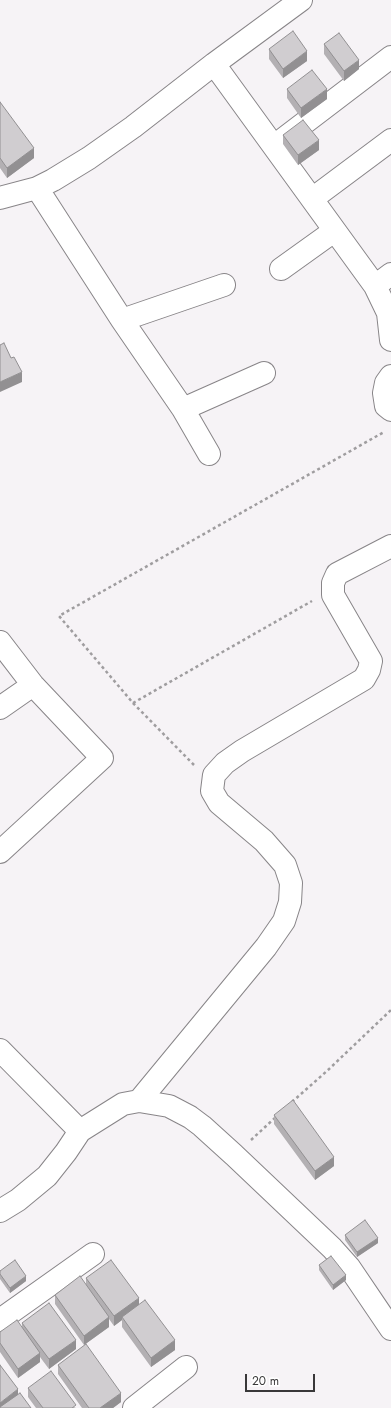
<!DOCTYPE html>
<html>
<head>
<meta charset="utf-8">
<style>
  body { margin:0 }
  #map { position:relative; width:391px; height:1408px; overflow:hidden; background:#f6f3f6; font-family:Jost,sans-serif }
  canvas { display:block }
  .scale { position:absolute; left:245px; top:1374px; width:70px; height:18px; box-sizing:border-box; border:2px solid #393839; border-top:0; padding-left:5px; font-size:12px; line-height:14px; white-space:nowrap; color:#393839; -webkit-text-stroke:3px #fff; paint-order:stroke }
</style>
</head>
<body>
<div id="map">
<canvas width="391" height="1408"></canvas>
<div class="scale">20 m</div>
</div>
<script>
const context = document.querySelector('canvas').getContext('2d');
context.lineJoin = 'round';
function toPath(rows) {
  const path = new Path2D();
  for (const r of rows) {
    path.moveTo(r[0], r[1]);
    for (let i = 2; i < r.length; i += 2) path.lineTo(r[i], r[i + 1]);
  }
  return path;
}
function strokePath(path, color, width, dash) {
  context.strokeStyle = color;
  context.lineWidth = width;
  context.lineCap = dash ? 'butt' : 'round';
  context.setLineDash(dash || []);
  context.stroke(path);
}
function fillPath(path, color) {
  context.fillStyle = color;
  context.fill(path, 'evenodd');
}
const path = toPath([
  [133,703,312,601],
  [194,765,133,703,59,616,384,432],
  [292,1102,328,1070,391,1010],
  [251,1140,277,1116]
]);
const minor = toPath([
  [214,64,375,286,388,313,391,340],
  [282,140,391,57],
  [37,188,122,320,183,409,209,454],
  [0,198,37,188,53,180,89,158,133,127,214,64,301,0],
  [312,199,391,140],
  [281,269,334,231],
  [375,286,391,274],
  [122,320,224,285],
  [391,376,386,383,384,393,386,406,391,410],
  [183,409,264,373],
  [0,642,33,685,102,758,0,852],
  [0,708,33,685],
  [0,1050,80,1131],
  [139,1101,266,947,284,921,290,902,291,883,285,865,264,841,219,803,212,791,214,775,225,763,242,751,364,679,369,670,371,661,333,595,333,583,337,574,391,546],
  [0,1211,18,1200,47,1176,66,1152,80,1131,123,1104,139,1101,169,1106,190,1117,202,1126,234,1155,332,1248,349,1267,391,1329],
  [0,1320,93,1254],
  [134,1408,186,1367]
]);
const wall = toPath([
  [324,44,359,69,344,81,324,54],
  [269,49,307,61,283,78,269,59],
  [287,89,327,99,301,118,287,98],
  [0,102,34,158,7,178,0,168],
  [283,135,319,150,298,165,283,144],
  [274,1115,334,1166,315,1180,274,1124],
  [345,1235,378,1243,357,1257,345,1240],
  [319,1265,346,1280,333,1290,319,1270],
  [0,1271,26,1281,10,1293,0,1279],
  [86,1278,139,1305,175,1350,151,1367,122,1327,122,1320,114,1326,109,1319,109,1327,84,1345,55,1304,55,1295,86,1285],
  [22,1323,76,1349,49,1369,40,1357,40,1362,18,1378,0,1352,0,1332,22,1328],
  [58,1365,121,1402,113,1408,82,1408,58,1374],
  [28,1388,76,1408,36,1408,28,1397]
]);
const shadedWall = toPath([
  [307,51,307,61,283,78,283,69],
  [359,60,359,69,344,81,344,71],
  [327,89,327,99,301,118,301,108],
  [319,140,319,150,298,165,298,155],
  [34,148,34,158,7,178,7,168],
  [22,372,22,382,0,392,0,382],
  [334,1157,334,1166,315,1180,315,1171],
  [378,1238,378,1243,357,1257,357,1252],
  [346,1275,346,1280,333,1290,333,1285],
  [26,1276,26,1281,10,1293,10,1288],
  [139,1298,139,1307,122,1317,122,1320,114,1326,114,1316],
  [109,1317,109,1327,84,1345,84,1336],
  [76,1340,76,1349,49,1369,49,1359],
  [175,1340,175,1350,151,1367,151,1358],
  [40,1353,40,1362,18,1378,18,1369],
  [18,1389,18,1399,0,1408,0,1403],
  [121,1393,121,1402,113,1408,100,1408]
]);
const building = toPath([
  [293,31,307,51,283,69,269,49,293,31],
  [339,33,359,60,344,71,324,44,339,33],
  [312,70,327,89,301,108,287,89,312,70],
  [0,102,34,148,7,168,0,158,0,102],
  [303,120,319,140,298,155,283,135,303,120],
  [4,343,11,358,14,357,22,372,0,382,0,345,4,343],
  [293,1100,334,1157,315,1171,274,1115,293,1100],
  [365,1220,378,1238,357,1252,345,1235,365,1220],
  [331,1256,346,1275,333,1285,319,1265,331,1256],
  [15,1260,26,1276,10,1288,0,1274,0,1271,15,1260],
  [111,1260,139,1298,114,1316,86,1278,111,1260],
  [80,1276,109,1317,84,1336,55,1295,80,1276],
  [145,1300,175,1340,151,1358,122,1317,145,1300],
  [49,1303,76,1340,49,1359,22,1323,49,1303],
  [17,1320,40,1353,18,1369,0,1343,0,1332,17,1320],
  [86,1344,121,1393,100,1408,89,1408,58,1365,86,1344],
  [0,1365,18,1389,0,1403,0,1365],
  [51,1371,76,1405,72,1408,43,1408,28,1388,51,1371],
  [20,1393,31,1408,0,1408,0,1407,20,1393]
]);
strokePath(minor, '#888588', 24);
strokePath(path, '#9f9d9f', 2.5, [3, 3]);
strokePath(minor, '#fff', 22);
fillPath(wall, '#b3b0b3');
fillPath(shadedWall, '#929092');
fillPath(building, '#d0cdd0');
strokePath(building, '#929092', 1);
</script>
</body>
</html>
